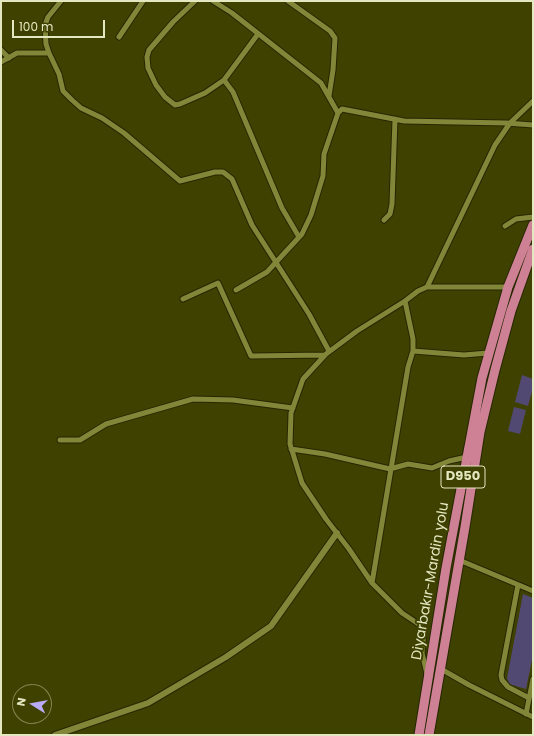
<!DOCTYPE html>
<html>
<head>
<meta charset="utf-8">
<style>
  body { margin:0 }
  #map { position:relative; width:534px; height:736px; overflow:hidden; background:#3f4100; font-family:Poppins,sans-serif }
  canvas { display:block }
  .frame { position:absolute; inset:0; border:2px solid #e4e8c1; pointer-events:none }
  .north { position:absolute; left:12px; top:684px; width:40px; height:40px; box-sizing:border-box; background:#3f4100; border:1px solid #81844d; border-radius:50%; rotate:281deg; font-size:11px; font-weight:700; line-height:16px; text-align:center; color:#e4e8c1 }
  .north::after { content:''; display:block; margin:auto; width:14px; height:18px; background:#b9abf7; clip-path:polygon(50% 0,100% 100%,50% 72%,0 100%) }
  .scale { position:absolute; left:12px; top:20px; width:93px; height:18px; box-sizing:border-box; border:2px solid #e4e8c1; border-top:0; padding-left:5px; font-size:12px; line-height:14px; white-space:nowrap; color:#e4e8c1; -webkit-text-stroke:3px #3f4100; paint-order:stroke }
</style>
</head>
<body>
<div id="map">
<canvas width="534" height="736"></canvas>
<div class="frame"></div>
<div class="north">N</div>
<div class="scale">100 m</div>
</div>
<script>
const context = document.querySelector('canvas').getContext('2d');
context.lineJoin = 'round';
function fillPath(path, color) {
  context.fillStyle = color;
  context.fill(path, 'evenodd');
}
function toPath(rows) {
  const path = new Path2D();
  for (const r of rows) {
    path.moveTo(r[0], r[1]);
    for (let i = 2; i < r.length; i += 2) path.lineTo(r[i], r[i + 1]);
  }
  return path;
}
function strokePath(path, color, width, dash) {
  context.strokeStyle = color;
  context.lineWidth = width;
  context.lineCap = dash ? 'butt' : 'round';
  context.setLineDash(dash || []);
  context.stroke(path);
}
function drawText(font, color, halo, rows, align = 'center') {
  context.font = font + ' Poppins,sans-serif';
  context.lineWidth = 4;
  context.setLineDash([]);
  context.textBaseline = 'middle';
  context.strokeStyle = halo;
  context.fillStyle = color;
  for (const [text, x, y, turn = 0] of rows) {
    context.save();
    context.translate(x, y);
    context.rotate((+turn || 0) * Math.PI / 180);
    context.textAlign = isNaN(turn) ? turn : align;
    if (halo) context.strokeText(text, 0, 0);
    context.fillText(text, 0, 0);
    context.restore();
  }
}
const green = toPath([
  [522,375,533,379,533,388,528,406,515,402],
  [514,407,526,410,520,434,508,431],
  [523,594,533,598,533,655,526,689,512,685,509,683,507,678]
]);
const minor = toPath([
  [195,1,173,22,149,50,147,57,148,68,156,85,165,97,175,105,180,104,205,93,224,80,258,34],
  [213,1,232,13,321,83,338,113],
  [288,1,330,31,335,38,333,70,329,96],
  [119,37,143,1],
  [1,50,9,58],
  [49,53,46,44,45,25,48,17,61,1],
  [1,62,17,53,49,53,59,74,63,91,72,100,81,108,102,118,124,133,180,181,215,172,223,172,232,179,252,225,309,314,329,351],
  [224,80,233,92,282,208,299,237],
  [384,220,390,214,392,204,395,119],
  [505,226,516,219,533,217],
  [427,287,495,145,510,123,533,101],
  [236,290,267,272,302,234,311,215,323,176,324,154,338,113,342,109,404,121,506,123,533,125],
  [183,299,218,283,251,356,324,355],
  [413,351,464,355,488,353],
  [60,440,80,440,106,424,193,399,233,400,293,408],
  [291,449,325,454,390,469,408,464,432,468,449,461,467,457],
  [459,560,533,591],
  [372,583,408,367,413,351,413,339,405,301],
  [518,585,501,675,502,680,508,687,529,698],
  [441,669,469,685,533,717],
  [427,674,422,653,424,631,420,625,402,613,372,583,349,549,326,519,302,483,290,444,291,413,303,379,326,354,357,331,405,301,418,291,427,287,508,287],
  [526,714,533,679]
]);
const tertiary = toPath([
  [55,735,148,703,226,657,271,626,337,533]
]);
const trunk = toPath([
  [419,735,446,568,482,378,508,287,533,225],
  [429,735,465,527,480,432,495,370,511,311,533,249]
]);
const shields = [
  [463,477,44]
];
const shieldNames = [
  ["D950",463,477]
];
const streetNames = [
  ["Diyarbakır-Mardin yolu",431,581,-80]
];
fillPath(green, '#514971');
strokePath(minor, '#252700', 7);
strokePath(tertiary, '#252700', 8);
strokePath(trunk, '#252700', 11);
strokePath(minor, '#828638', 5);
strokePath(tertiary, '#828638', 6);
strokePath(trunk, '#ce8094', 9);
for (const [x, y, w] of shields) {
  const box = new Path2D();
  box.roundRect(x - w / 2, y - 11, w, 22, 3);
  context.fillStyle = '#3f4100';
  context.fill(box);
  strokePath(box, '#e4e8c1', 1);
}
drawText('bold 13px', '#e4e8c1', null, shieldNames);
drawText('14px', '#e4e8c1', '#3f4100', streetNames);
</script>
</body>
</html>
